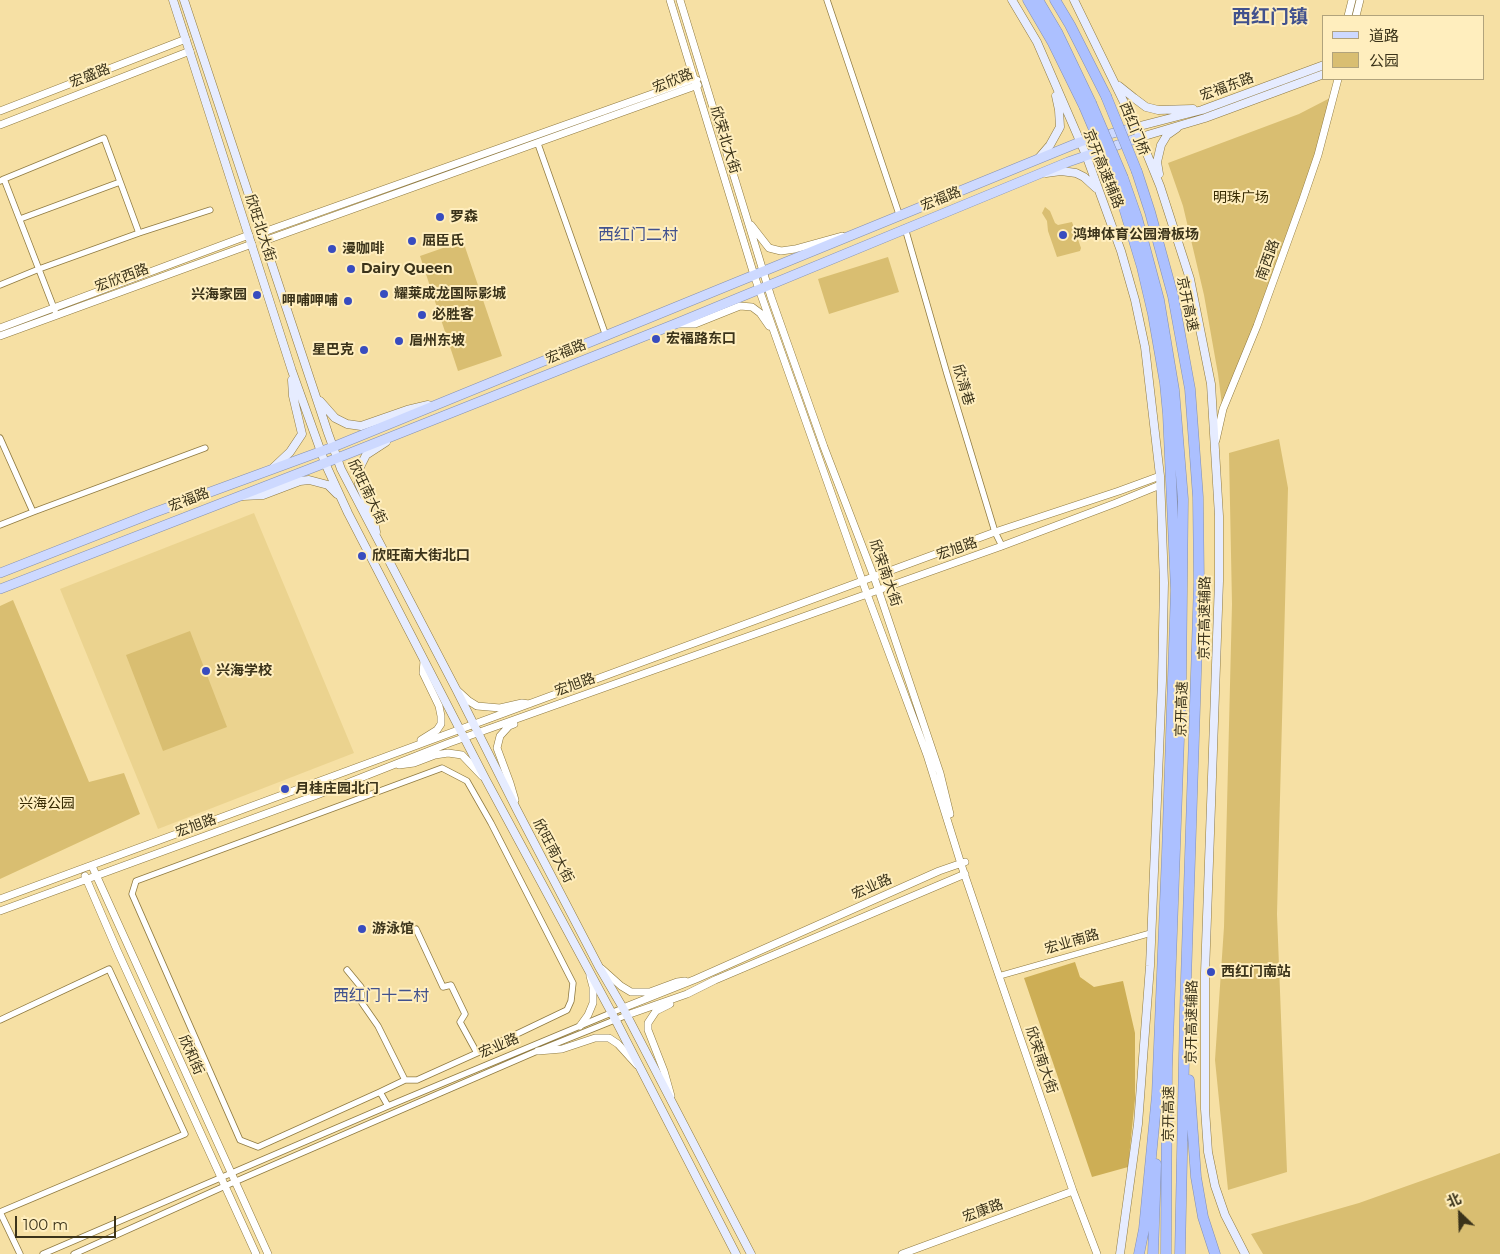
<!DOCTYPE html>
<html>
<head>
<meta charset="utf-8">
<style>
  body { margin:0 }
  #map { position:relative; width:1500px; height:1254px; overflow:hidden; background:#f6e0a4; font-family:Montserrat,"Noto Sans SC",sans-serif }
  canvas { display:block }
  .legend { position:absolute; left:1322px; top:15px; width:162px; height:65px; box-sizing:border-box; background:#ffeebe; border:1px solid #b1a37c; margin:0; padding:6px 9px; list-style:none; font-size:15px; color:#3b331a }
  .legend li { display:flex; align-items:center; gap:10px; height:25px }
  .legend b { width:25px; border:1px solid #b1a37c }
  .north { position:absolute; left:1435px; top:1189px; width:50px; height:50px; -webkit-text-stroke:4px #ffeebe; paint-order:stroke; rotate:336deg; font-size:14px; font-weight:700; line-height:20px; text-align:center; color:#3b331a }
  .north::after { content:''; display:block; margin:auto; width:18px; height:22px; background:#3b331a; clip-path:polygon(50% 0,100% 100%,50% 72%,0 100%) }
  .scale { position:absolute; left:15px; top:1216px; width:101px; height:22px; box-sizing:border-box; border:2px solid #3b331a; border-top:0; padding-left:6px; font-size:15px; line-height:18px; white-space:nowrap; color:#3b331a; -webkit-text-stroke:4px #ffeebe; paint-order:stroke }
</style>
</head>
<body>
<div id="map">
<canvas width="1500" height="1254"></canvas>
<ul class="legend">
<li><b style="height:6px;background:#cdd9ff"></b>道路</li>
<li><b style="height:14px;background:#d9be71"></b>公园</li>
</ul>
<div class="north">北</div>
<div class="scale">100 m</div>
</div>
<script>
const context = document.querySelector('canvas').getContext('2d');
context.lineJoin = 'round';
function fillPath(path, color) {
  context.fillStyle = color;
  context.fill(path, 'evenodd');
}
function toPath(rows) {
  const path = new Path2D();
  for (const r of rows) {
    path.moveTo(r[0], r[1]);
    for (let i = 2; i < r.length; i += 2) path.lineTo(r[i], r[i + 1]);
  }
  return path;
}
function strokePath(path, color, width, dash) {
  context.strokeStyle = color;
  context.lineWidth = width;
  context.lineCap = dash ? 'butt' : 'round';
  context.setLineDash(dash || []);
  context.stroke(path);
}
function drawText(font, color, halo, rows, align = 'center') {
  context.font = font + ' Montserrat,"Noto Sans SC",sans-serif';
  context.lineWidth = 4;
  context.setLineDash([]);
  context.textBaseline = 'middle';
  context.strokeStyle = halo;
  context.fillStyle = color;
  for (const [text, x, y, turn = 0] of rows) {
    context.save();
    context.translate(x, y);
    context.rotate((+turn || 0) * Math.PI / 180);
    context.textAlign = isNaN(turn) ? turn : align;
    if (halo) context.strokeText(text, 0, 0);
    context.fillText(text, 0, 0);
    context.restore();
  }
}
const built = toPath([
  [254,513,354,753,158,829,60,589]
]);
const green = toPath([
  [1330,98,1333,102,1259,317,1222,405,1218,374,1204,295,1183,206,1168,163,1299,114],
  [1045,207,1050,211,1055,223,1058,225,1072,222,1081,248,1080,251,1057,257,1048,231,1047,221,1042,213],
  [463,241,502,356,458,371,420,256],
  [888,257,899,292,829,314,818,279],
  [1279,439,1288,488,1277,914,1287,1172,1228,1190,1215,1060,1224,927,1232,604,1229,453],
  [13,600,89,782,124,773,140,814,0,879,0,606],
  [190,631,227,727,163,751,126,655],
  [1500,1153,1500,1254,1263,1254,1251,1234,1359,1203]
]);
const forest = toPath([
  [1075,962,1080,977,1094,987,1123,981,1135,1033,1135,1099,1128,1167,1092,1177,1024,978]
]);
const minor = toPath([
  [827,0,900,217],
  [538,144,606,336],
  [4,179,104,138,139,233],
  [0,181,4,179,55,311],
  [20,219,120,182],
  [905,228,947,374,995,532,1002,546],
  [0,285,39,269,139,233,210,210],
  [0,438,33,512,205,448],
  [0,525,33,512],
  [347,970,361,987,362,1003,378,1026,405,1080,380,1092,388,1106],
  [999,976,1151,933],
  [0,1020,109,969,185,1134,0,1212],
  [405,1080,417,1080,477,1053,460,1022,465,1014,451,985,443,987,416,929],
  [380,1092,258,1147,240,1140,132,894,136,881,442,768,467,781,491,823,573,983,571,1001,567,1010,477,1053],
  [0,1212,20,1254],
  [43,1254,388,1106,623,1008],
  [74,1254,225,1186,535,1052,627,1015]
]);
const tertiary = toPath([
  [670,0,754,275,867,594,927,755,961,864,999,976,1073,1191,1097,1254],
  [680,0,771,297,824,447,874,577,940,773,950,814],
  [1348,16,1352,0],
  [1356,16,1360,0],
  [0,111,186,39],
  [0,125,190,51],
  [751,225,769,248,781,251,795,249,842,236],
  [261,233,694,79,697,80],
  [264,241,698,85],
  [677,324,695,324,740,306,752,307,760,313,769,326],
  [0,328,249,235],
  [0,336,252,244],
  [1216,440,1223,409,1257,326,1303,199,1318,155,1338,79],
  [458,691,469,701,477,706,500,708,522,703,529,704],
  [514,724,509,726,500,736,497,748,510,783,515,800],
  [421,740,437,730,441,724,441,716,439,706,423,673,424,661],
  [399,765,414,763,435,755,448,753,462,755,482,776],
  [92,866,268,1254],
  [85,876,117,950,256,1254],
  [0,899,995,532,1119,491,1160,476],
  [0,911,317,795,449,743,1002,546,1116,503,1160,485],
  [602,969,621,986,631,992,650,992,677,982,685,981],
  [670,1004,656,1011,648,1023,648,1030,664,1071,671,1096],
  [623,1008,696,979,939,871,965,862],
  [627,1015,687,994,715,980,965,874],
  [580,1026,588,1015,593,1003,593,987,590,976],
  [538,1051,562,1049,595,1038,609,1038,618,1044,637,1065],
  [902,1254,1073,1191]
]);
const secondary = toPath([
  [173,0,292,371,325,463,348,513,486,780,615,1019,736,1254],
  [184,0,328,433,341,469,456,689,517,810,599,967,623,1008,751,1254],
  [1012,0,1037,42,1086,155,1121,251,1135,300,1145,347,1160,476,1164,583,1162,681,1150,966,1138,1124,1120,1254],
  [1074,0,1136,127,1160,186,1190,279,1211,384,1219,516,1219,581,1205,973,1205,1109,1208,1152,1215,1186,1225,1215,1245,1254],
  [1119,86,1134,98,1146,107,1158,110,1193,109],
  [1136,127,1202,110,1324,65],
  [1141,137,1205,118,1324,74],
  [1038,159,1050,145,1060,127,1059,110,1056,96],
  [1046,173,1061,171,1076,173,1084,177,1096,188],
  [1159,174,1157,162,1161,145,1167,135,1177,128],
  [320,401,335,418,347,424,361,426,407,410,428,405],
  [274,467,290,452,302,434,293,396,292,380],
  [243,496,263,495,300,481,309,480,328,485,337,494],
  [376,532,373,516,359,484,358,471,366,455,386,442]
]);
const primary = toPath([
  [0,573,153,513,333,447,1080,142,1136,127],
  [0,589,325,463,675,324,1068,162,1141,137]
]);
const motorway = toPath([
  [1028,0,1053,43,1084,106],
  [1038,0,1057,32,1091,103],
  [1055,0,1070,25,1106,96],
  [1137,172,1150,212,1173,296,1190,389,1198,497,1199,583,1185,1010,1180,1254],
  [1123,178,1137,218,1159,300,1174,390,1183,499,1181,683,1167,1068,1166,1254],
  [1116,181,1142,267,1153,314,1165,383,1168,414,1176,590,1167,855,1157,1095,1144,1229,1139,1254],
  [1189,1080,1196,1177,1203,1217,1215,1254],
  [1153,1254,1156,1164]
]);
const motorwayBridge = toPath([
  [1106,96,1137,172],
  [1091,103,1123,178],
  [1084,106,1116,181]
]);
const markers = [
  [440,217,5,"#384cbf"],
  [1063,235,5,"#384cbf"],
  [412,241,5,"#384cbf"],
  [332,249,5,"#384cbf"],
  [351,269,5,"#384cbf"],
  [384,294,5,"#384cbf"],
  [257,295,5,"#384cbf"],
  [348,301,5,"#384cbf"],
  [422,315,5,"#384cbf"],
  [656,339,5,"#384cbf"],
  [399,341,5,"#384cbf"],
  [364,350,5,"#384cbf"],
  [362,556,5,"#384cbf"],
  [206,671,5,"#384cbf"],
  [285,789,5,"#384cbf"],
  [362,929,5,"#384cbf"],
  [1211,972,5,"#384cbf"]
];
const streetNames = [
  ["宏盛路",90,76,-21],
  ["宏欣路",673,81,-22],
  ["宏福东路",1227,87,-20],
  ["西红门桥",1134,129,68],
  ["欣荣北大街",725,140,73],
  ["京开高速辅路",1103,169,68],
  ["宏福路",941,199,-22],
  ["欣旺北大街",260,228,72],
  ["南西路",1268,260,-70],
  ["宏欣西路",122,278,-20],
  ["京开高速",1187,304,78],
  ["宏福路",566,352,-22],
  ["欣清巷",963,385,73],
  ["欣旺南大街",367,492,64],
  ["宏福路",189,500,-21],
  ["宏旭路",957,549,-19],
  ["欣荣南大街",885,573,71],
  ["京开高速辅路",1205,618,-89],
  ["宏旭路",575,685,-20],
  ["京开高速",1182,709,-88],
  ["宏旭路",196,826,-20],
  ["欣旺南大街",553,851,62],
  ["宏业路",872,887,-24],
  ["宏业南路",1072,942,-16],
  ["京开高速辅路",1192,1022,-89],
  ["宏业路",499,1046,-23],
  ["欣和街",191,1055,66],
  ["欣荣南大街",1041,1060,71],
  ["京开高速",1169,1114,-89],
  ["宏康路",983,1211,-20]
];
const parkNames = [
  ["明珠广场",1241,198],
  ["兴海公园",47,804]
];
const poiNames = [
  ["罗森",450,217],
  ["鸿坤体育公园滑板场",1073,235],
  ["屈臣氏",422,241],
  ["漫咖啡",342,249],
  ["Dairy Queen",361,269],
  ["耀莱成龙国际影城",394,294],
  ["兴海家园",247,295,"right"],
  ["呷哺呷哺",338,301,"right"],
  ["必胜客",432,315],
  ["宏福路东口",666,339],
  ["眉州东坡",409,341],
  ["星巴克",354,350,"right"],
  ["欣旺南大街北口",372,556],
  ["兴海学校",216,671],
  ["月桂庄园北门",295,789],
  ["游泳馆",372,929],
  ["西红门南站",1221,972]
];
const quarterNames = [
  ["西红门二村",638,235],
  ["西红门十二村",381,996]
];
const districtNames = [
  ["西红门镇",1270,17]
];
fillPath(built, '#ebd38f');
fillPath(green, '#d9be71');
fillPath(forest, '#cdae55');
strokePath(minor, '#8f7a41', 7);
strokePath(tertiary, '#8f7a41', 8);
strokePath(secondary, '#8f7a41', 9);
strokePath(primary, '#848faf', 10);
strokePath(motorway, '#848faf', 11);
strokePath(minor, '#fff', 5.5);
strokePath(tertiary, '#fff', 7);
strokePath(secondary, '#e6ecff', 8);
strokePath(primary, '#cdd9ff', 9);
strokePath(motorway, '#acc0ff', 10);
strokePath(motorwayBridge, '#848faf', 11, []);
strokePath(motorwayBridge, '#acc0ff', 10);
for (const [x, y, r, color] of markers) {
  const dot = new Path2D();
  dot.arc(x, y, r, 0, 2 * Math.PI);
  context.fillStyle = color;
  context.fill(dot);
  strokePath(dot, '#ffeebe', 2);
}
drawText('14px', '#3b331a', '#ffeebe', streetNames);
drawText('14px', '#372a02', '#ffeebe', parkNames);
drawText('bold 14px', '#3b331a', '#ffeebe', poiNames, 'left');
drawText('16px', '#41518d', '#ffeebe', quarterNames);
drawText('bold 19px', '#41518d', '#ffeebe', districtNames);
</script>
</body>
</html>
